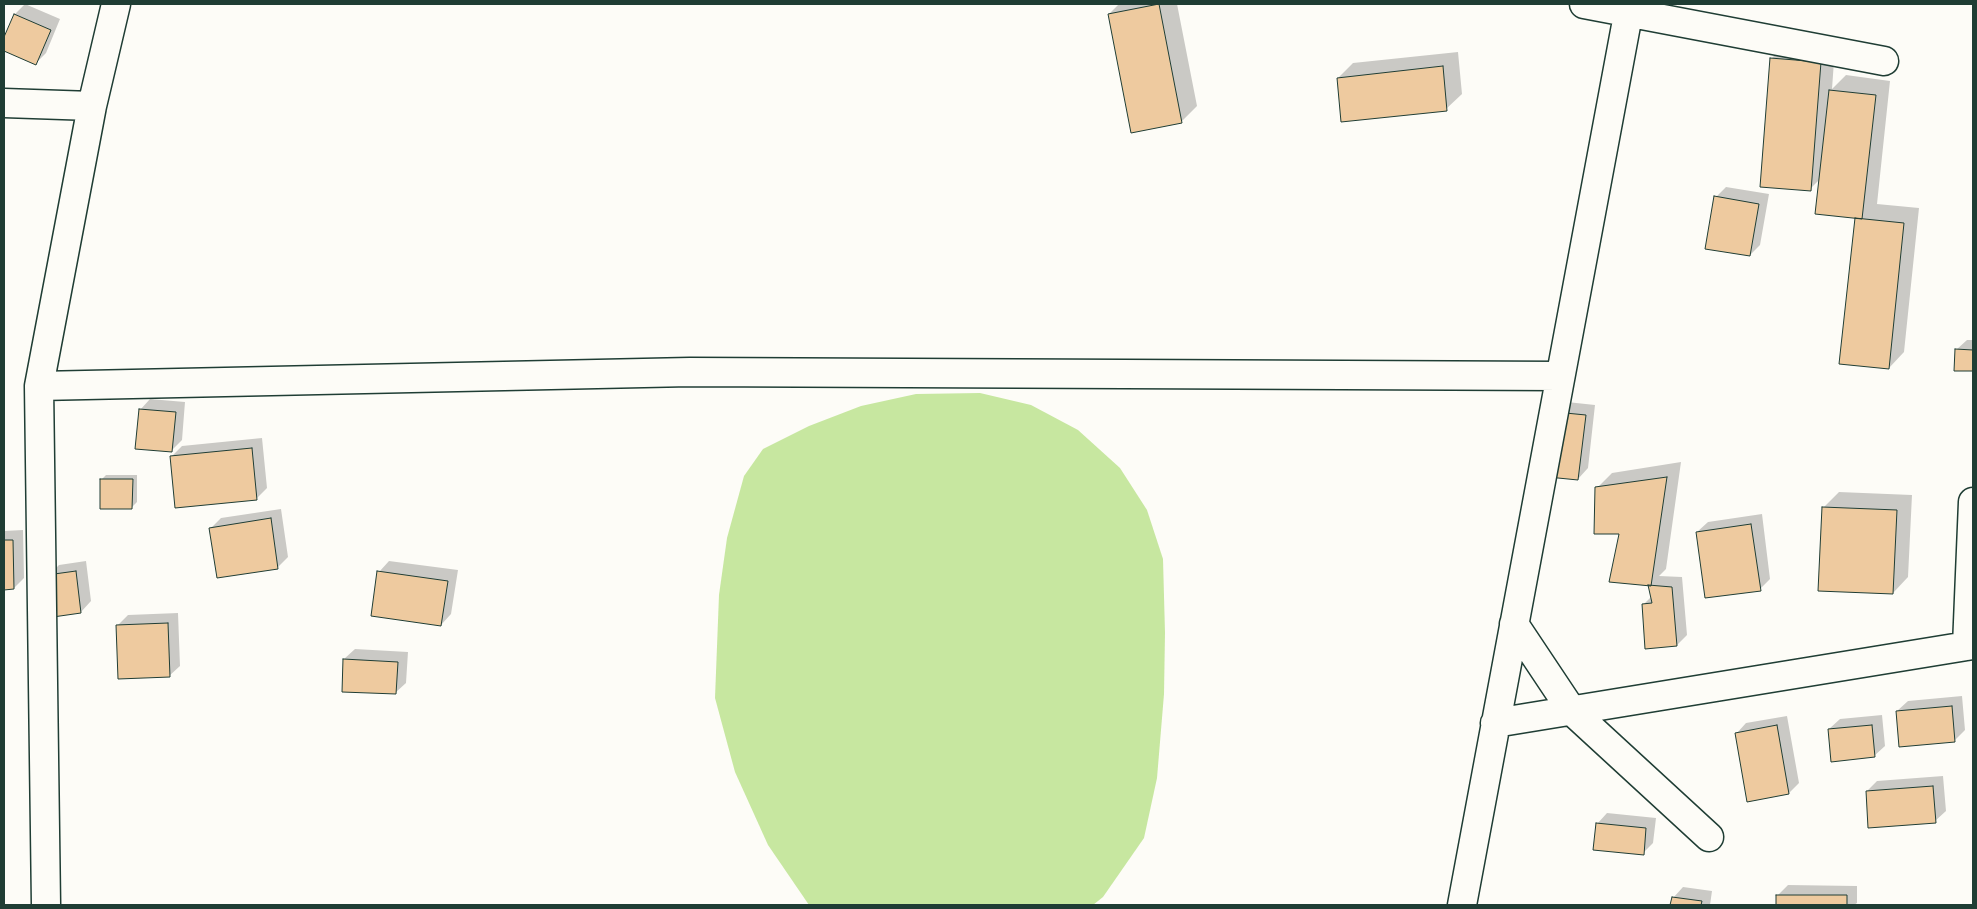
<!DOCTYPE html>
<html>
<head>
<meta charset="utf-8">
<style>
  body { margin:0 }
  #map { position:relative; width:1977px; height:909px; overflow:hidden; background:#fdfcf7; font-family:"Comic Neue",sans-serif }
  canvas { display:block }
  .frame { position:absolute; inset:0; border:5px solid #1f3d34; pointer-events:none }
</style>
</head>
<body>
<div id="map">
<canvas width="1977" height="909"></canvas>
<div class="frame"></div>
</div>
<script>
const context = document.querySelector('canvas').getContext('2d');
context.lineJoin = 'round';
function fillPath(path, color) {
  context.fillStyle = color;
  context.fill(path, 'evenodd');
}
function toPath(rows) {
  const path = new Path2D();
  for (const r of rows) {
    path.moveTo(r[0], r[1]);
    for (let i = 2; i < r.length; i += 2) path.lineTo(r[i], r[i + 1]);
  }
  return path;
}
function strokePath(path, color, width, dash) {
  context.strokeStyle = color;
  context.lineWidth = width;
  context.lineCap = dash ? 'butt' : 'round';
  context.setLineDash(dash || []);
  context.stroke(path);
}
const green = toPath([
  [980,393,1031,405,1078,430,1120,468,1147,510,1163,559,1165,633,1164,694,1157,778,1144,838,1103,897,1093,905,809,905,768,845,735,772,715,698,719,595,727,538,744,476,763,449,809,426,861,406,916,394]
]);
const shadow = toPath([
  [25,4,60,19,46,53,35,64,4,50,4,40,15,14],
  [1119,4,1177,4,1197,106,1182,121,1132,131,1109,14],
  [1787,43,1835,47,1832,89,1846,75,1890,81,1877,204,1919,208,1904,352,1889,368,1856,217,1820,179,1810,189,1771,59],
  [1458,52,1462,94,1446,109,1338,78,1353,63],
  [1726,187,1769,194,1760,245,1750,255,1716,197],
  [1967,340,1973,340,1973,370,1956,370,1956,350],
  [150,399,185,402,182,440,172,450,140,410],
  [1567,402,1595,405,1588,468,1578,479,1549,476],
  [262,438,267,488,256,499,171,457,182,446],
  [1681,462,1666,569,1659,576,1682,577,1687,635,1677,645,1644,604,1652,596,1649,585,1597,488,1612,473],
  [106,475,137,475,137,502,132,507,101,480],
  [1839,492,1912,495,1908,577,1893,593,1824,507],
  [281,509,288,557,277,568,211,528,221,518],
  [1762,514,1770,579,1760,589,1697,532,1708,522],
  [23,530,24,578,14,588,4,588,4,531],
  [86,561,91,601,81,612,54,615,49,575,59,565],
  [389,561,458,570,451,614,441,625,379,572],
  [178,613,180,666,169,676,118,625,128,615],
  [355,649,408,652,406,683,395,693,344,659],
  [1962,696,1965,730,1954,741,1897,711,1908,701],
  [1882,715,1885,746,1874,756,1829,729,1840,719],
  [1787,716,1799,783,1789,793,1736,734,1746,723],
  [1943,776,1946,811,1935,821,1867,791,1877,781],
  [1607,813,1656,818,1653,843,1643,853,1597,824],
  [1788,885,1857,886,1857,903,1854,905,1777,905,1777,896],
  [1683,887,1712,891,1710,905,1672,905,1673,898]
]);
const building = toPath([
  [1159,4,1182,123,1131,133,1108,14,1159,4],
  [14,14,51,30,36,65,4,51,4,37,14,14],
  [1770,58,1821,62,1811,191,1760,187,1770,58],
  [1443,66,1447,111,1341,122,1337,78,1443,66],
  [1829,90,1876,95,1862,219,1815,214,1829,90],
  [1714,196,1759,204,1750,256,1705,249,1714,196],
  [1855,218,1904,223,1889,369,1839,364,1855,218],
  [1955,349,1973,350,1973,371,1954,371,1955,349],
  [139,409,176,412,172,452,135,449,139,409],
  [1555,412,1586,415,1578,480,1548,477,1555,412],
  [252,448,257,500,175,508,170,456,252,448],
  [1667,477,1651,586,1609,582,1619,534,1594,534,1595,487,1667,477],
  [100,479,133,479,132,509,100,509,100,479],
  [1822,507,1897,510,1893,594,1818,591,1822,507],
  [271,518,278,569,217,578,209,528,271,518],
  [1751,524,1761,591,1705,598,1696,532,1751,524],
  [4,540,13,540,14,589,4,590,4,540],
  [76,571,81,613,53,617,47,575,76,571],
  [377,571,448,581,441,626,371,616,377,571],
  [1648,585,1672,587,1677,646,1645,649,1642,604,1652,603,1648,585],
  [168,623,170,677,118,679,116,625,168,623],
  [343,659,398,662,396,694,342,692,343,659],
  [1952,706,1955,742,1899,747,1896,711,1952,706],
  [1777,725,1789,794,1747,802,1735,733,1777,725],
  [1872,725,1875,757,1831,762,1828,729,1872,725],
  [1933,786,1936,823,1868,828,1866,791,1933,786],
  [1596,823,1646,828,1644,855,1593,850,1596,823],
  [1776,895,1847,895,1847,905,1776,905,1776,895],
  [1672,897,1702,901,1701,905,1670,905,1672,897]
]);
const minor = toPath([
  [1584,4,1884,61],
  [4,103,92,106],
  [39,386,690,372,1560,376],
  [1514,624,1572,711,1709,837],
  [1967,646,1973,502],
  [1495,723,1973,645],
  [46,905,39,386,92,106,116,4],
  [1462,905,1630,4]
]);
fillPath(green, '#c7e7a0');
fillPath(shadow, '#0003');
fillPath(building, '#eeca9f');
strokePath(building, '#1f3d34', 1);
strokePath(minor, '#1f3d34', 31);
strokePath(minor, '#fdfcf7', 28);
</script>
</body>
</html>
